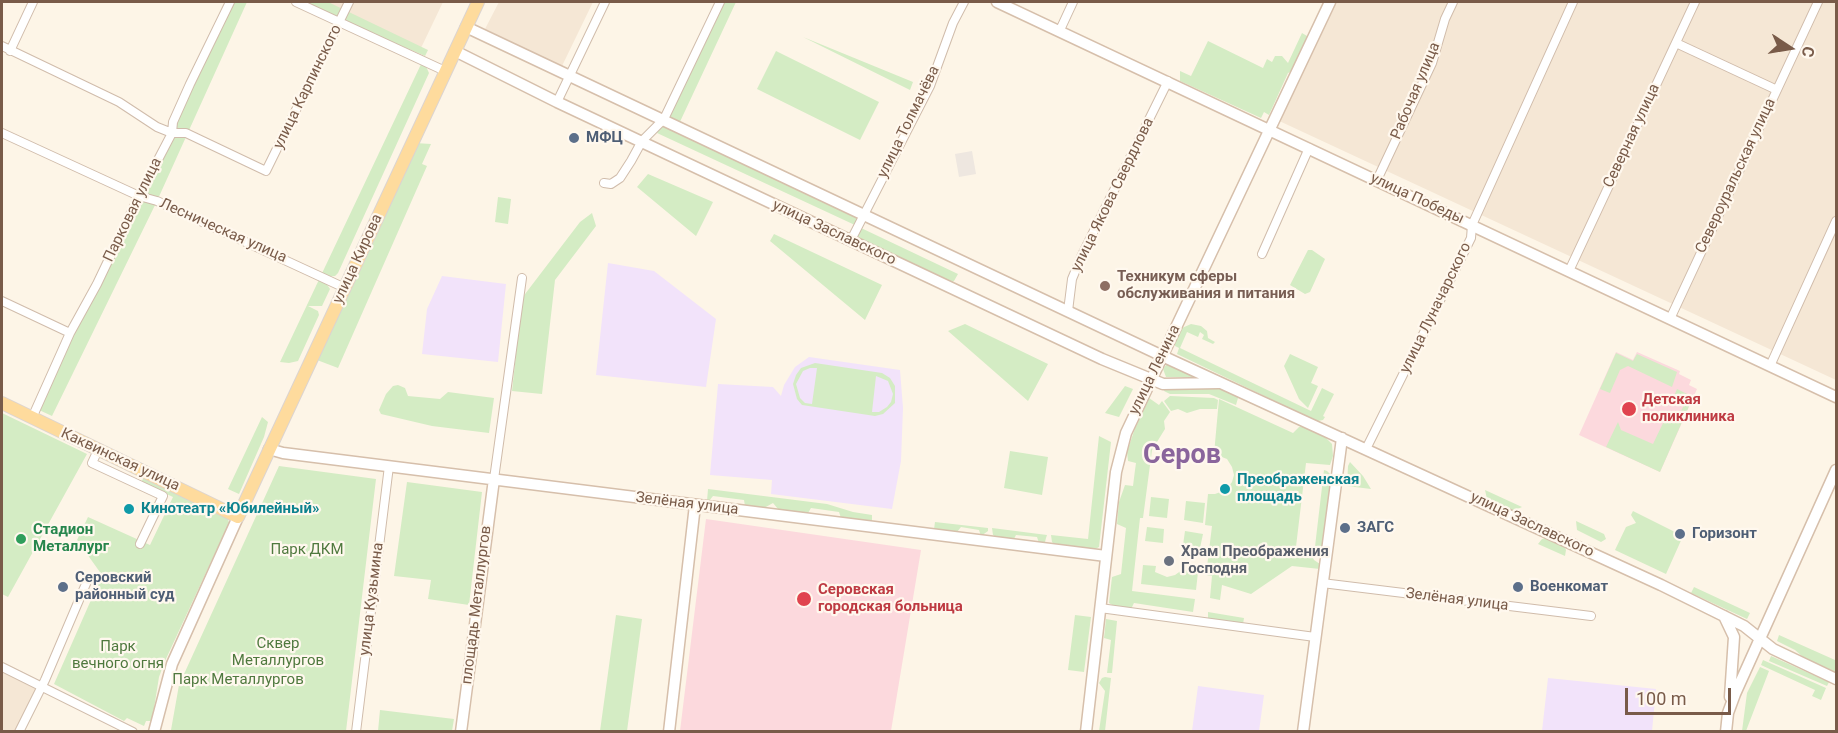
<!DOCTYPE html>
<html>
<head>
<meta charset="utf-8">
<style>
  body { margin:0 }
  #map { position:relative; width:1838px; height:733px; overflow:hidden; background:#fdf5e7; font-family:Roboto,sans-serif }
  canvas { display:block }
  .frame { position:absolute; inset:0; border:3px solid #795b49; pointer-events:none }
  .north { position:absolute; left:1760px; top:18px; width:60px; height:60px; -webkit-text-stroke:4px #fff8ee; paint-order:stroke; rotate:102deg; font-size:16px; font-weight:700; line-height:24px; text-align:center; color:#795b49 }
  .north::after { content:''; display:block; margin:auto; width:21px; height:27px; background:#795b49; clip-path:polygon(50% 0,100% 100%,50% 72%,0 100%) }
  .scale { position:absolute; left:1625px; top:688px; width:106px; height:27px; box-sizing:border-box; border:3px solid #795b49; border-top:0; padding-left:8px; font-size:18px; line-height:21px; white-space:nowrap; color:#795b49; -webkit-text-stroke:4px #fff8ee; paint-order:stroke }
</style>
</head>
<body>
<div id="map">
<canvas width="1838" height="733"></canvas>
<div class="frame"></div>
<div class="north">С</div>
<div class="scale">100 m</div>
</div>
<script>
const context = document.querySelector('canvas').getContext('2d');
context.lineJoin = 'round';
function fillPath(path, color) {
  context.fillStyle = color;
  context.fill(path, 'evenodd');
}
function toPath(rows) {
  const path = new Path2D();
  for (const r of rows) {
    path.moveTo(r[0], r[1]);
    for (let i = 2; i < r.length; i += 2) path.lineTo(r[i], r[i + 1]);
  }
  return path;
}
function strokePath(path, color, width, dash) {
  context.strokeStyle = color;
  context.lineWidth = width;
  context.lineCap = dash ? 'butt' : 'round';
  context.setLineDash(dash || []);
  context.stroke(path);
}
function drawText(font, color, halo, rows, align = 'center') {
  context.font = font + ' Roboto,sans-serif';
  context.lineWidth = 4.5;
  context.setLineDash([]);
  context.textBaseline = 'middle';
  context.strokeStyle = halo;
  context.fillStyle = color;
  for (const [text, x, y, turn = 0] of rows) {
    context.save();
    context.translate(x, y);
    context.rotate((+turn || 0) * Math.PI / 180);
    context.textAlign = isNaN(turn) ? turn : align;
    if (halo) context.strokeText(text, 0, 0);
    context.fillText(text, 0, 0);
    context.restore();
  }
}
const residential = toPath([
  [323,2,443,2,421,48],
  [499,2,593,2,562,66,485,29],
  [1330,2,1836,2,1836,380,1275,119],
  [2,668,41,687,19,731,2,731]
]);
const industrial = toPath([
  [972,151,976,174,959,177,955,154]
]);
const education = toPath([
  [608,263,654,271,716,319,706,387,596,375],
  [442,276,506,284,498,362,422,354,427,309],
  [809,357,900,370,903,408,901,461,892,509,771,494,772,480,710,475,718,384,773,387,781,396,784,385,795,367],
  [1548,678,1656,689,1652,731,1542,731],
  [1198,686,1264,695,1259,731,1192,731]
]);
const medical = toPath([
  [1616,352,1633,360,1637,352,1680,371,1679,374,1691,380,1689,385,1697,389,1660,472,1579,435],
  [706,519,921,550,891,731,680,731]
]);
const green = toPath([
  [231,2,247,2,157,201,52,416,37,409],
  [300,2,328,2,428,50,425,56],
  [720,2,736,2,678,126,863,213,857,226,657,133],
  [1302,33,1307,36,1308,40,1295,70,1288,73,1269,115,1264,112,1261,118,1180,81,1180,71,1191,76,1208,41,1263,68,1267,59,1272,62,1275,56,1282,56,1288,63],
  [803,37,913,82,910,90],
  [776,51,879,102,860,140,757,89],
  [423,60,429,73,338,273,335,276,322,277,330,289,322,306,308,306,318,311,319,315,298,361,289,363,280,362],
  [415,143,431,144,422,164,427,166,338,368,317,360],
  [648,174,713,202,696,236,637,187],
  [498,197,511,199,508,224,495,222],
  [592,213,596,226,555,280,542,394,512,391,522,298,580,222],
  [859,227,958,274,954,281,950,283,858,239,857,236],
  [774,234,882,285,865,320,770,241],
  [1308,250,1312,250,1325,259,1310,292,1305,294,1290,285],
  [965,324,1048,364,1028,401,948,331],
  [1191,324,1201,326,1207,331,1208,338,1215,342,1213,344,1202,339,1204,335,1200,332,1198,337,1187,332,1180,348,1311,411,1322,388,1334,394,1323,416,1325,417,1323,420,1318,421,1308,417,1177,354,1179,348,1175,346,1175,343,1182,328],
  [1616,353,1633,361,1637,354,1677,372,1672,387,1628,366,1620,370,1610,393,1600,389],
  [1290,354,1318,367,1311,383,1318,386,1308,408,1299,399,1284,366],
  [815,363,882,373,890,378,895,386,895,403,883,414,875,416,802,405,797,399,793,384,796,375,801,368],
  [810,368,817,368,812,404,805,403,800,398,796,384,803,371],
  [876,376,888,381,893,394,891,402,887,407,879,412,872,412],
  [1169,364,1196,377,1166,377,1163,369,1166,365],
  [398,385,405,388,408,396,440,399,448,392,494,398,489,433,432,426,381,414,379,410,386,394,393,386],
  [1125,386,1133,389,1119,417,1105,413],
  [1217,387,1236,395,1238,398,1236,405,1209,394,1170,394,1164,391,1165,388],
  [1677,389,1693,397,1660,472,1606,447,1618,422,1621,430,1653,444,1664,421,1677,419,1684,405,1675,399,1674,396],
  [1170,396,1214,398,1218,400,1217,409,1200,409,1187,413,1178,409,1171,411,1164,401],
  [1149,398,1159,405,1162,401,1170,412,1164,421,1165,429,1152,450,1143,518,1140,518,1132,591,1195,599,1193,612,1134,603,1131,609,1114,606,1109,603,1112,577,1121,574,1126,528,1117,524,1119,502,1125,485,1133,486,1135,470,1136,463,1128,461,1127,452,1134,431],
  [1219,399,1293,433,1299,427,1303,426,1324,436,1332,444,1333,456,1330,465,1306,463,1295,555,1313,558,1314,560,1320,564,1320,569,1292,566,1251,594,1222,585,1220,600,1210,598,1212,576,1206,575,1212,526,1205,525,1208,494,1215,494,1226,490,1232,482,1234,475,1232,467,1227,459,1214,454],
  [2,413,87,454,8,597,2,594],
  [262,417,268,422,264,437,239,494,228,489],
  [1099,436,1111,442,1099,547,1093,550,1055,545,1052,542,1051,535,1088,539],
  [1010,451,1048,457,1042,495,1004,488],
  [1350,462,1363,476,1371,489,1347,486,1348,466],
  [279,466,376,479,346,731,171,730,179,685],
  [1324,470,1327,471,1331,475,1322,553,1319,556,1314,555],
  [145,476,175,493,227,515,229,523,165,661,159,677,152,721,146,721,144,726,127,718,124,721,54,684,102,575,77,540,88,517,150,545,173,497,141,482],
  [407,482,482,492,469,605,428,599,431,580,394,576],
  [708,489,827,504,853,512,872,515,872,521,841,518,839,512,811,508,808,513,778,509,773,503,764,508,745,506,744,500,713,496,709,501,707,501],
  [1485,490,1522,507,1513,511,1487,499],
  [1151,497,1169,499,1167,518,1149,516],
  [1186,501,1205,503,1203,523,1184,520],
  [1633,511,1683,536,1666,574,1615,550,1626,527,1636,523,1631,515],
  [1576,521,1604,534,1606,539,1601,542,1577,530],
  [935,522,988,528,988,531,981,536,979,530,961,527,957,532,934,529],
  [1147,527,1164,529,1163,543,1145,541],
  [992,528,1047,535,1046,538,1045,542,1039,543,1037,537,1016,535,1014,539,996,537,993,535],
  [1185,531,1203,534,1200,548,1183,545],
  [1546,538,1564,546,1566,550,1565,556,1538,544,1542,539],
  [1143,565,1156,566,1155,572,1167,577,1175,575,1182,570,1198,572,1196,590,1141,584],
  [1694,587,1750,613,1747,619,1691,593],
  [1208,612,1244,618,1243,624,1208,619],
  [616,615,642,619,627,731,600,731],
  [1075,615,1091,617,1084,672,1068,670],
  [1106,619,1117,621,1112,673,1107,673,1111,640,1104,638],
  [1779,635,1835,660,1836,672,1804,658,1795,650,1777,641],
  [1771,656,1829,682,1827,686,1769,661],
  [1763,660,1826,688,1821,700,1812,696,1815,690,1761,665],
  [1760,667,1769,671,1746,731,1742,731,1747,693],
  [1105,677,1111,678,1105,731,1099,731,1105,691,1099,683,1102,678],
  [380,710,454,719,452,731,378,731]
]);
const street = toPath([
  [296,2,445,71],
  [1060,30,1073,2],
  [1676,43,1777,90],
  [2,46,119,102,157,127,172,133,186,133,266,171,349,2],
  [10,51,33,2],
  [557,102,605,2],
  [2,133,139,196,157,201,345,288],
  [1377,180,1432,63,1445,19,1453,2],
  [604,183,611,184,620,178,631,161,642,141,664,119,720,2],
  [851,240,930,86,953,23,964,2],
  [1262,254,1309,148],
  [1569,271,1695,2],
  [2,301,70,333],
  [1068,311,1072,279,1082,255,1168,81],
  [1670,319,1818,2],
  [1770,366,1836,221],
  [32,418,70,333,97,284,139,196,172,133,173,122,190,84,230,2],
  [1366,449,1471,238,1472,225,1573,2],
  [98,450,92,463,163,496,140,544],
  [494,479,522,278],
  [1322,583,1591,616],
  [1100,608,1315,637],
  [2,667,133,732],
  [19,732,45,680,88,579],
  [356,732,389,466]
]);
const secondary = toPath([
  [997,2,1836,397],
  [466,27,1173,361,1661,585,1744,626,1773,649,1836,679],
  [455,51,557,102,1102,359,1163,384,1218,383],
  [269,449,283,453,1106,556],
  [1724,616,1734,637,1730,697],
  [154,732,172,664,238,517],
  [461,732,494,479],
  [669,732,695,505],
  [1086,732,1116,472,1126,433,1330,2],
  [1303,732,1342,438],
  [1726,732,1728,713,1735,694,1836,470]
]);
const primary = toPath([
  [2,403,238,517,478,2]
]);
const markers = [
  [574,138,6,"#5c6f8a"],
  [1105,286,6,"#8d6e63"],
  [1629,409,8,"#e0444e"],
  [1225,489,6,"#0f9aa8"],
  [129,509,6,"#0f9aa8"],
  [1345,528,6,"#5c6f8a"],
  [1680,534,6,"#5c6f8a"],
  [21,539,6,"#2e9e5b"],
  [1169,561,6,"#6b7280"],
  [63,587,6,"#5c6f8a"],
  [1518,587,6,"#5c6f8a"],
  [804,599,8,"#e0444e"]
];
const streetNames = [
  ["улица Карпинского",308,87,-64],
  ["Рабочая улица",1416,91,-67],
  ["улица Толмачёва",909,122,-64],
  ["Северная улица",1632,136,-65],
  ["Североуральская улица",1736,176,-65],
  ["улица Якова Свердлова",1113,195,-64],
  ["улица Победы",1417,199,25],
  ["Парковая улица",133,210,-64],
  ["Лесническая улица",223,231,24],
  ["улица Заславского",834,233,25],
  ["улица Кирова",358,259,-65],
  ["улица Луначарского",1436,308,-64],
  ["улица Ленина",1155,370,-64],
  ["Каквинская улица",120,460,25],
  ["Зелёная улица",687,504,7],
  ["улица Заславского",1532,525,25],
  ["улица Кузьмина",372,599,-83],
  ["Зелёная улица",1457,600,7],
  ["площадь Металлургов",477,605,-83]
];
const serviceNames = [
  ["МФЦ",586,138],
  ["ЗАГС",1357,528],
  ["Горизонт",1692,534],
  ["Серовский",75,578],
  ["районный суд",75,595],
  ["Военкомат",1530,587]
];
const educationNames = [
  ["Техникум сферы",1117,277],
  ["обслуживания и питания",1117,294]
];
const healthNames = [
  ["Детская",1642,400],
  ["поликлиника",1642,417],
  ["Серовская",818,590],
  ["городская больница",818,607]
];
const cultureNames = [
  ["Преображенская",1237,480],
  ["площадь",1237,497],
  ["Кинотеатр «Юбилейный»",141,509]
];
const leisureNames = [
  ["Стадион",33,530],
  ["Металлург",33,547]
];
const parkNames = [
  ["Парк ДКМ",307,550],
  ["Сквер",278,644],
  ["Металлургов",278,661],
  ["Парк",118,647],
  ["вечного огня",118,664],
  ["Парк Металлургов",238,680]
];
const worshipNames = [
  ["Храм Преображения",1181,552],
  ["Господня",1181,569]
];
const townNames = [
  ["Серов",1182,456]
];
fillPath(residential, '#f5e7d5');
fillPath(industrial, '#eee7e0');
fillPath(education, '#f2e3fa');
fillPath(medical, '#fcd9dd');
fillPath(green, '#d4ecc4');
strokePath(street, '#d0bcab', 10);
strokePath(secondary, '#d6bfab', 13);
strokePath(primary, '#dcd4d0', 14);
strokePath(street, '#fff', 8);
strokePath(secondary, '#fff', 10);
strokePath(primary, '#fedb9d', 12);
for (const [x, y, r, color] of markers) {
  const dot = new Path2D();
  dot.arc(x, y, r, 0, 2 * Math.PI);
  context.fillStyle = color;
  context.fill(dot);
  strokePath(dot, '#fff8ee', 2);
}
drawText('15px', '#795b49', '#fff8ee', streetNames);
drawText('bold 15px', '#4e5e75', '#fff8ee', serviceNames, 'left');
drawText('bold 15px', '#785e54', '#fff8ee', educationNames, 'left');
drawText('bold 15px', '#be3a42', '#fff8ee', healthNames, 'left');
drawText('bold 15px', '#0d838f', '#fff8ee', cultureNames, 'left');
drawText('bold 15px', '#27864d', '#fff8ee', leisureNames, 'left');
drawText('15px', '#4f793e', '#fff8ee', parkNames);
drawText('bold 15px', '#5b616d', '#fff8ee', worshipNames, 'left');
drawText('bold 27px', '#8a659c', '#fff8ee', townNames);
</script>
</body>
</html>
